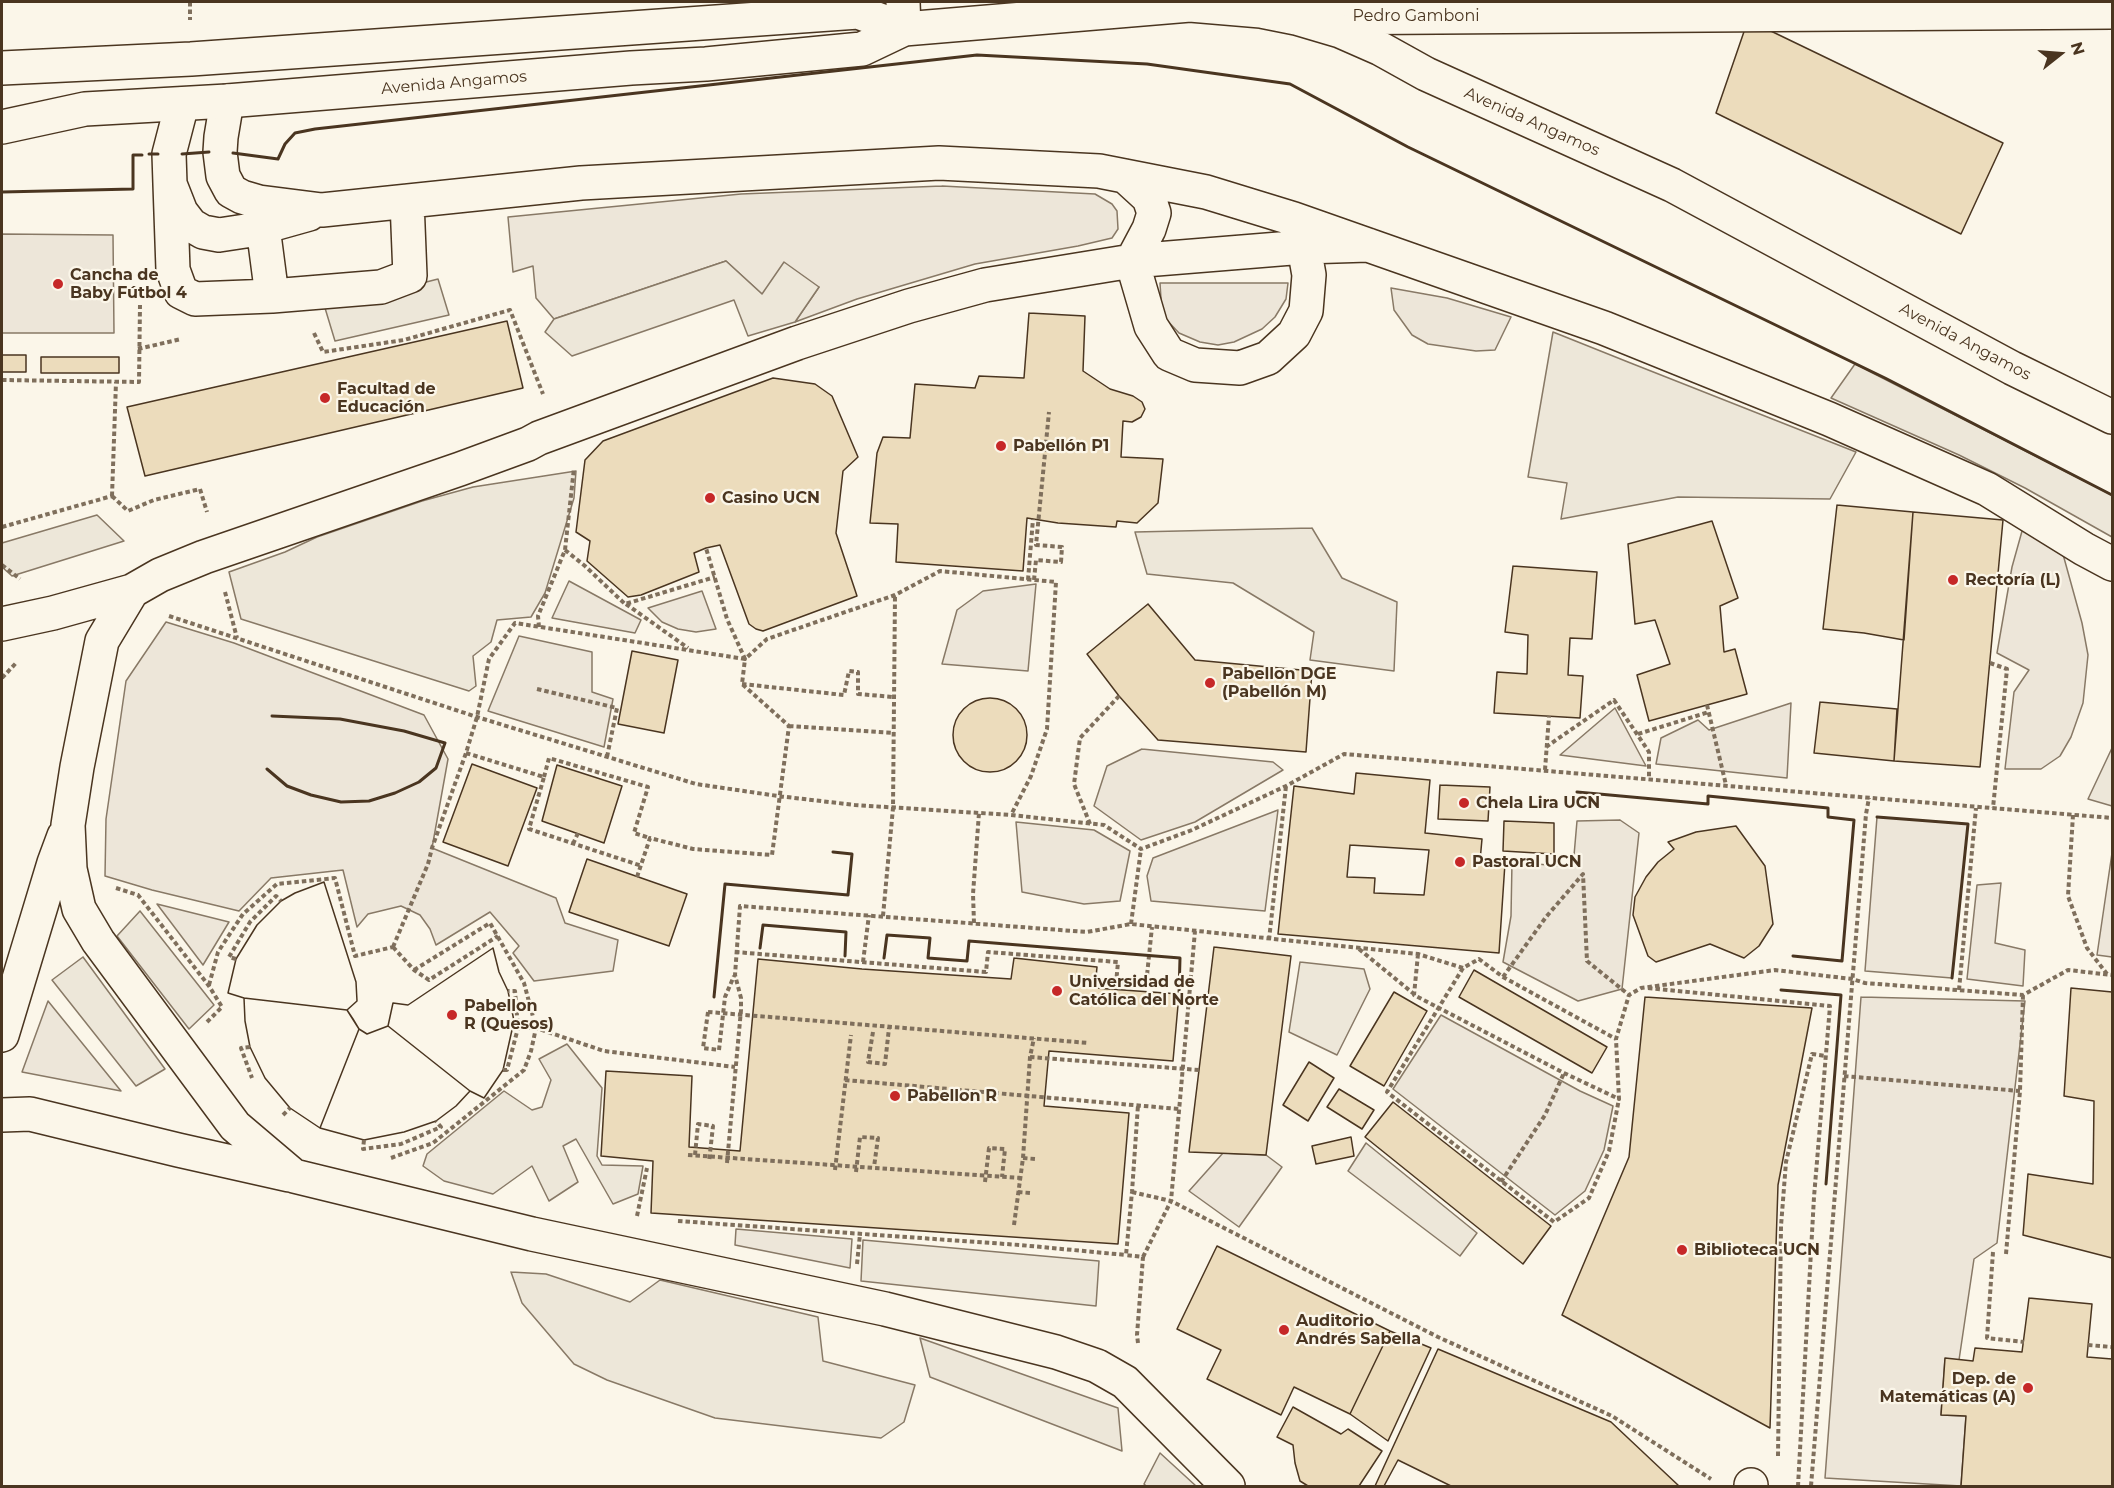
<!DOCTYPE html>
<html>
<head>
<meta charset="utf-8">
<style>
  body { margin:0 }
  #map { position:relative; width:2114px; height:1488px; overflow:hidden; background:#fbf6e9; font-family:Montserrat,sans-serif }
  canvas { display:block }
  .frame { position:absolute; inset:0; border:3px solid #4a3520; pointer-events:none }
  .north { position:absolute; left:2030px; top:24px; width:60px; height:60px; -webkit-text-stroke:4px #fbf6e9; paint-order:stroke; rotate:73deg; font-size:16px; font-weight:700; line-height:24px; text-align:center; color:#4a3520 }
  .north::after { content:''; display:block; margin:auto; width:21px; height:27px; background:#4a3520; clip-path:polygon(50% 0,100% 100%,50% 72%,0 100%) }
</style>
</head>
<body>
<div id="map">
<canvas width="2114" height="1488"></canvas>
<div class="frame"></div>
<div class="north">N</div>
</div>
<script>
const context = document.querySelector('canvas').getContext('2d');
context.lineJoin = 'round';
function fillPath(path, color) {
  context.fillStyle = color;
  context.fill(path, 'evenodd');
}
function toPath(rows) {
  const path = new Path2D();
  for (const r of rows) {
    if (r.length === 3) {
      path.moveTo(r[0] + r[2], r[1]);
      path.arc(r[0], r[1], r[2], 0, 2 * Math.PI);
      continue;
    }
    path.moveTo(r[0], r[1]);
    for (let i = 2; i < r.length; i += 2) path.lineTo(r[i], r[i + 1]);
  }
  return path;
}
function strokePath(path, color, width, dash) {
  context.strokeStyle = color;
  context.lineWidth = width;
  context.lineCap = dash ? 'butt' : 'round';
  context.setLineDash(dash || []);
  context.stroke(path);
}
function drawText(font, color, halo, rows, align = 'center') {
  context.font = font + ' Montserrat,sans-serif';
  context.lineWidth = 4.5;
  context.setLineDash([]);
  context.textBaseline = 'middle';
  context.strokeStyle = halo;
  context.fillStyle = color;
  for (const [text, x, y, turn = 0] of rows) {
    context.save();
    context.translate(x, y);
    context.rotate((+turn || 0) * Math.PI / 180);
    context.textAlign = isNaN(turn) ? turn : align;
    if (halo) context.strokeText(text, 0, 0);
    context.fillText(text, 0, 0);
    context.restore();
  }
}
const green = toPath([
  [942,186,1095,194,1112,204,1117,211,1118,229,1112,238,1078,246,975,264,857,299,795,322,819,287,762,294,726,261,554,319,536,298,533,266,513,272,508,217,741,194,942,186],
  [2,234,113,235,114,333,2,333,2,234],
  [1160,283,1288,283,1286,299,1275,317,1262,329,1234,342,1218,345,1200,342,1179,333,1162,315,1160,283],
  [1391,288,1447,298,1511,317,1495,350,1476,351,1428,344,1412,335,1394,310,1391,288],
  [2024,524,2061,547,2082,623,2088,655,2083,703,2071,737,2060,756,2041,769,2005,769,2014,692,2029,670,1997,653,2012,567,2024,524],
  [569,581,641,620,635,633,552,618,569,581],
  [1036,584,1028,671,942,664,957,610,983,591,1036,584],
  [702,591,716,629,696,632,678,629,662,622,648,608,702,591],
  [166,622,234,643,424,715,448,759,432,848,556,898,565,923,618,940,613,971,534,981,513,953,519,946,490,912,436,945,430,929,420,915,401,906,368,914,357,927,343,870,271,878,239,911,152,890,105,876,106,819,126,681,166,622],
  [519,636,592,652,592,692,613,699,604,747,488,711,519,636],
  [1791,703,1787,778,1656,764,1661,738,1698,720,1709,730,1791,703],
  [1615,708,1646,766,1560,755,1615,708],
  [1142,749,1273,762,1283,770,1195,822,1141,840,1094,806,1107,766,1142,749],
  [1278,810,1265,911,1151,901,1147,876,1153,858,1278,810],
  [1877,817,1968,824,1952,978,1865,971,1877,817],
  [1620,820,1639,833,1622,989,1578,1001,1503,962,1511,916,1512,862,1573,867,1577,821,1620,820],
  [1016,822,1094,830,1130,851,1120,901,1084,904,1022,892,1016,822],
  [2112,853,2112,957,2097,955,2112,853],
  [2001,883,1995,943,2025,950,2023,986,1967,979,1977,885,2001,883],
  [157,904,229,922,203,965,157,904],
  [1861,997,2025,1001,1997,1243,1974,1259,1959,1360,1945,1359,1941,1415,1966,1416,1961,1486,1825,1478,1861,997],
  [48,1001,121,1091,22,1072,48,1001],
  [1441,1015,1580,1091,1613,1106,1604,1150,1585,1191,1555,1215,1393,1089,1441,1015],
  [1223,1153,1266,1155,1282,1167,1239,1227,1189,1191,1223,1153],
  [736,1229,852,1239,850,1268,735,1245,736,1229]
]);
const parking = toPath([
  [726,261,762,294,784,262,819,287,795,322,748,336,734,300,572,356,545,332,554,319,726,261],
  [438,279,449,315,335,341,325,308,438,279],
  [1553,332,1628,362,1856,452,1830,499,1678,497,1561,519,1567,483,1528,477,1553,332],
  [1855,364,2112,495,2112,537,2025,488,1959,455,1831,398,1855,364],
  [576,471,574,498,545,593,531,617,497,620,491,642,473,656,476,686,469,691,241,619,229,572,285,552,317,537,422,501,473,487,576,471],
  [97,515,124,541,12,576,2,567,2,543,97,515],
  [1312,528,1342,578,1397,602,1394,671,1310,660,1314,632,1233,583,1147,574,1135,532,1312,528],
  [2112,748,2112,806,2088,799,2112,748],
  [140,911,214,1005,189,1029,117,936,140,911],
  [83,957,165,1069,136,1086,52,980,83,957],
  [1300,962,1364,969,1370,989,1337,1055,1289,1032,1300,962],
  [567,1044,602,1088,597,1156,602,1165,643,1166,638,1194,613,1204,576,1139,563,1146,578,1182,549,1201,532,1166,493,1194,444,1181,423,1166,427,1154,504,1091,532,1110,542,1107,551,1080,539,1059,567,1044],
  [1366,1143,1477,1233,1460,1256,1348,1171,1366,1143],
  [863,1240,1099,1261,1096,1306,861,1281,863,1240],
  [511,1272,546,1274,630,1302,660,1280,818,1317,823,1361,915,1385,904,1422,881,1438,715,1418,607,1380,574,1364,522,1303,511,1272],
  [920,1338,1118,1408,1122,1451,930,1377,920,1338],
  [1160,1453,1196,1486,1146,1486,1144,1484,1160,1453]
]);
const building = toPath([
  [1748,20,2003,143,1961,234,1716,113,1748,20],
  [1029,313,1085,316,1083,371,1110,389,1133,396,1142,402,1145,409,1141,417,1132,422,1123,421,1121,457,1163,459,1158,503,1137,523,1117,521,1116,527,1058,523,1027,518,1023,571,896,562,898,524,870,523,877,453,883,437,910,438,915,384,975,388,979,376,1024,378,1029,313],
  [507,321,523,388,145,476,127,407,507,321],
  [2,355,26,355,26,372,2,372,2,355],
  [41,357,119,357,119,373,41,373,41,357],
  [773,378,815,384,832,396,858,457,843,471,836,533,857,596,763,631,756,629,749,624,720,545,706,548,694,553,699,572,641,595,628,597,587,561,590,541,576,532,585,460,603,441,773,378],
  [1837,505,1913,512,1904,640,1864,633,1823,629,1837,505],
  [1913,512,2003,520,1980,767,1894,761,1913,512],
  [1712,521,1738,598,1720,606,1724,652,1735,649,1747,694,1649,721,1637,675,1670,664,1655,620,1635,624,1628,544,1712,521],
  [1513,566,1597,572,1592,639,1570,638,1568,675,1583,676,1580,718,1494,713,1497,672,1527,674,1528,635,1505,632,1513,566],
  [1148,604,1195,660,1312,671,1306,752,1158,740,1119,696,1087,654,1148,604],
  [632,651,678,660,664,733,618,724,632,651],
  [990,735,37],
  [1820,702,1897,709,1894,761,1814,753,1820,702],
  [472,764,537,788,508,866,443,842,472,764],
  [557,765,622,786,604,843,542,821,557,765],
  [1356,773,1430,780,1425,833,1482,839,1480,861,1505,863,1499,953,1278,934,1294,786,1354,794,1356,773],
  [1350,845,1429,850,1424,895,1374,893,1375,878,1347,877,1350,845],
  [1440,785,1490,787,1488,821,1438,819,1440,785],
  [1504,821,1554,823,1554,854,1503,851,1504,821],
  [1736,826,1765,866,1773,924,1759,946,1744,958,1710,944,1656,962,1648,956,1633,915,1635,897,1646,877,1658,862,1674,849,1668,842,1696,832,1736,826],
  [587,859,687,894,669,946,569,912,587,859],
  [324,882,356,982,357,1001,347,1010,359,1029,367,1034,388,1026,393,1003,408,1005,493,948,499,972,508,991,514,1021,503,1070,484,1098,470,1091,456,1106,436,1121,404,1132,364,1140,320,1128,290,1108,265,1078,250,1047,245,1021,244,998,228,993,236,959,257,925,281,901,295,893,324,882],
  [324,882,356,982,357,1001,347,1010,244,998,228,993,236,959,257,925,281,901,295,893,324,882],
  [1214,947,1291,956,1266,1155,1189,1152,1214,947],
  [493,948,499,972,508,991,514,1021,503,1070,484,1098,470,1091,388,1026,393,1003,408,1005,493,948],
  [1014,958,1097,967,1095,988,1179,994,1173,1061,1049,1051,1044,1106,1129,1113,1118,1244,651,1213,653,1161,601,1156,606,1071,692,1076,689,1147,740,1151,758,959,862,969,1011,979,1014,958],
  [1474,970,1607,1047,1592,1073,1459,997,1474,970],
  [2071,988,2112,992,2112,1258,2023,1235,2028,1174,2093,1184,2094,1101,2064,1096,2071,988],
  [1394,992,1427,1011,1384,1086,1350,1066,1394,992],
  [1645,997,1812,1008,1778,1185,1770,1428,1562,1315,1629,1157,1645,997],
  [244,998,347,1010,353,1019,359,1029,320,1128,290,1108,265,1078,250,1047,245,1021,244,998],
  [388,1026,470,1091,456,1106,436,1121,404,1132,364,1140,320,1128,359,1029,367,1034,388,1026],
  [1309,1062,1334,1078,1308,1121,1283,1105,1309,1062],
  [1339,1089,1374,1110,1362,1129,1327,1107,1339,1089],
  [1393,1102,1551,1226,1523,1264,1365,1137,1393,1102],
  [1351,1137,1354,1156,1316,1164,1312,1146,1351,1137],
  [1217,1246,1390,1331,1350,1414,1294,1387,1281,1415,1207,1379,1221,1350,1177,1329,1217,1246],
  [2029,1298,2092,1304,2087,1357,2112,1359,2112,1486,1961,1486,1966,1416,1941,1415,1945,1358,1973,1361,1975,1348,2022,1352,2029,1298],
  [1390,1331,1431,1348,1388,1441,1350,1414,1390,1331],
  [1438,1349,1611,1422,1679,1486,1451,1486,1398,1460,1384,1486,1375,1486,1438,1349],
  [1293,1407,1341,1434,1348,1429,1382,1451,1359,1486,1308,1486,1300,1481,1295,1463,1293,1445,1277,1437,1293,1407]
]);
const path = toPath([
  [190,2,190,20],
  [314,333,323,352,404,340,510,310,543,394],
  [138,349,181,339],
  [2,380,139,382,140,305],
  [112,496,128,511,154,500,200,489,207,512],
  [112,496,116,382],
  [2,527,112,496],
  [565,550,585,566,625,604,715,577],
  [2,565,20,579],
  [1028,580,1033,519],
  [1034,580,1036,560,1061,562,1062,547,1036,545,1049,412],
  [225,592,237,638],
  [626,604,688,648],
  [169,616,477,717,696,784,778,796,855,805,1011,815,1104,825,1141,849,1192,830,1286,786,1344,754,2112,818],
  [539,627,538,616,565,550,574,468],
  [1990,663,2007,669,1993,808],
  [2,678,16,663],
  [742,684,844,695,849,671,858,672,858,694,893,697],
  [537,689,617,708,607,757],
  [1707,705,1726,785],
  [789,726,894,733],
  [1638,734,1709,712],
  [1546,747,1614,700,1649,752,1649,778],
  [466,753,544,777,529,829,642,866],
  [1545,770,1549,716],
  [544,777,549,758,648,787,634,833,650,838],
  [2073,815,2068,896,2087,948,2107,974],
  [1090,824,1074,784,1080,738,1119,696],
  [573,844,578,833],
  [637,877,650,838,693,849,772,855,789,726,742,684,745,659,727,619,706,548],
  [116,888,138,895,209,986,222,1007,207,1022],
  [883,916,893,808,895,595],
  [974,923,973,894,979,813],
  [1131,924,1141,849],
  [1269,940,1286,786],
  [393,947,428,864,432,848,466,753,477,717,489,659,515,623,745,659,767,639,895,595,940,571,1056,582,1047,729,1031,776,1011,815],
  [393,947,414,970,429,980,498,936],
  [1359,949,1414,994],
  [735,952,986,972,988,952,1118,962,1116,984,1146,985,1152,927],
  [1418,954,1414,995,1564,1073,1619,1099,1616,1039,1629,995,1641,988,1775,970,1852,979,1865,983,2023,995,2068,970,2112,975],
  [236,959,229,957,250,922,276,896,281,901],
  [863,962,869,915],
  [1463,968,1387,1092,1554,1222,1589,1198,1609,1151,1619,1099],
  [414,970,490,923,524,983,536,1028,604,1051,735,1067],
  [1503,977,1546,917,1583,874,1587,961,1629,995],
  [209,985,218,952,243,914,277,884,335,878,355,956,393,947],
  [1648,988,1830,1006,1814,1197,1798,1486],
  [1959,990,1976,808],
  [708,1012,703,1048,719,1050,725,997,734,976],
  [873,1032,868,1062,885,1064,889,1028],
  [250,1047,241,1048,252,1078],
  [503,1070,507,1070,518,1028,515,991,508,991],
  [1844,1076,2020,1091],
  [845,1080,1179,1109],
  [283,1115,290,1108],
  [364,1140,363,1149,401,1144,441,1127,436,1121],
  [695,1155,698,1124,713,1126,709,1162],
  [391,1158,433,1143,524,1070,531,1051,536,1028,518,1028],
  [1023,1158,1035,1159],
  [727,1163,741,1010,741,998,735,975,740,906,1087,932,1131,924,1418,954,1463,968,1479,959,1503,977,1616,1039],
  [835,1170,851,1035],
  [856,1172,860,1137,878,1138,874,1167],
  [985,1182,989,1148,1005,1149,1002,1177],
  [1501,1182,1545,1115,1564,1073],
  [1018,1192,1030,1193],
  [1132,1192,1171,1201,1438,1337,1612,1416,1711,1479],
  [637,1216,647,1168],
  [678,1221,1020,1245,1126,1255],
  [1993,1252,1987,1338,2024,1342],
  [2006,1254,2020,1091,2023,995],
  [1143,1257,1171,1201,1195,931],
  [857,1264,860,1234],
  [1138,1343,1137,1335,1143,1257,1126,1255,1132,1192,1138,1105],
  [2088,1345,2112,1347],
  [1778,1456,1781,1226,1786,1162,1812,1054,1826,1056],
  [1811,1486,1866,814,1869,798]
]);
const minor = toPath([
  [903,2,904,29],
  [1304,18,2112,12],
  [227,101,221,137,220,152,223,176,231,191,242,197,259,202,322,210,581,183,939,163,1099,171,1206,192,1294,219,1604,328,1829,419,1987,489,2084,549,2112,564],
  [182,104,169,154,170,184,181,212,191,225,203,232,219,235,252,230,309,214],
  [1125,176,1149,198,1154,213,1149,229,1132,261,1151,326,1169,354,1195,365,1240,368,1268,358,1294,334,1306,311,1309,275,1304,247,1296,227],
  [170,184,173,270,181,292,195,299,272,296,381,287,410,276,407,201],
  [263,227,272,296],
  [2,624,53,613,132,591],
  [2,1035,54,863,64,836],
  [2,1115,30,1114,178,1150,289,1175],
  [1228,1486,1125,1382,1097,1366,1056,1352,885,1309,532,1234,294,1176,235,1126,98,941,79,909,70,869,68,825,77,767,102,641,132,591,160,575,204,557,460,469,528,444,539,438,797,343,909,306,985,285,1132,261,1304,247,1368,245],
  [1751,1486,1751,1485]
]);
const major = toPath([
  [2,68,191,59,858,12,904,29],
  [2,127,85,109,227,101,631,68,706,64,862,49,904,29,1190,5,1261,11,1296,18,1340,31,1381,49,1426,74,1672,185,2012,368,2112,417]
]);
const pathBridge = toPath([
  [708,1012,1089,1043],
  [1030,1057,1199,1070],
  [688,1155,1020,1178],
  [1014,1225,1023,1158,1030,1057,1034,1038]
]);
const wall = toPath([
  [233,153,278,159,285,144,295,133,315,129,977,55,1147,64,1290,84,1408,147,1885,378,2112,495],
  [149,154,158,154],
  [182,154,209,152],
  [2,192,133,189,133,155,142,155],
  [267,769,287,786,311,795,341,802,369,801,395,793,419,782,436,768,445,743,404,731,340,719,272,716],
  [1577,792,1708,804,1708,796,1828,808,1828,817,1854,820,1842,961,1793,956],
  [1877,817,1968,824,1952,978],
  [760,948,763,925,846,932,845,956],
  [884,958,887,935,930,938,928,958,967,961,969,941,1180,958,1179,994],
  [1781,990,1841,995,1826,1184],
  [714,997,725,884,848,895,852,854,833,852]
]);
const markers = [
  [58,284,6,"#c62828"],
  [325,398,6,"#c62828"],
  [1001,446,6,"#c62828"],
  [710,498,6,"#c62828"],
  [1953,580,6,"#c62828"],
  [1210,683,6,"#c62828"],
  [1464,803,6,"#c62828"],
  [1460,862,6,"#c62828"],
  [1057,991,6,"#c62828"],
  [452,1015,6,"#c62828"],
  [895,1096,6,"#c62828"],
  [1682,1250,6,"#c62828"],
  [1284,1330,6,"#c62828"],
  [2028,1388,6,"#c62828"]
];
const streetNames = [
  ["Pedro Gamboni",1416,16],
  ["Avenida Angamos",454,83,-5],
  ["Avenida Angamos",1532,122,24],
  ["Avenida Angamos",1965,342,28]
];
const poiNames = [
  ["Cancha de",70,275],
  ["Baby Fútbol 4",70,293],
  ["Facultad de",337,389],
  ["Educación",337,407],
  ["Pabellón P1",1013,446],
  ["Casino UCN",722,498],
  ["Rectoría (L)",1965,580],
  ["Pabellon DGE",1222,674],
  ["(Pabellón M)",1222,692],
  ["Chela Lira UCN",1476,803],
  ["Pastoral UCN",1472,862],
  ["Universidad de",1069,982],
  ["Católica del Norte",1069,1000],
  ["Pabellon",464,1006],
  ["R (Quesos)",464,1024],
  ["Pabellon R",907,1096],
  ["Biblioteca UCN",1694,1250],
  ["Auditorio",1296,1321],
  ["Andrés Sabella",1296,1339],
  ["Dep. de",2016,1379,"right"],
  ["Matemáticas (A)",2016,1397,"right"]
];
fillPath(green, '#ede6d9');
strokePath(green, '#887966', 1.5);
fillPath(parking, '#ede7d9');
strokePath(parking, '#887966', 1.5);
fillPath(building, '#ecdcbc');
strokePath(building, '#4a3520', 1.5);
strokePath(minor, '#4a3520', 36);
strokePath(major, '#4a3520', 36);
strokePath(path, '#7f6f5c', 4, [4.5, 3]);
strokePath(minor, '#fbf6e9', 33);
strokePath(major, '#fbf6e9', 33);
strokePath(pathBridge, '#7f6f5c', 4, [4.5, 3]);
strokePath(wall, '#4a3520', 3);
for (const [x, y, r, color] of markers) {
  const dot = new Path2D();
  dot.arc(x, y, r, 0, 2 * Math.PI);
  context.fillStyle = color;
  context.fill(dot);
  strokePath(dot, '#fbf6e9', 2);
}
drawText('16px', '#4a3520', '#fbf6e9', streetNames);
drawText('bold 16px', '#4a3520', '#fbf6e9', poiNames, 'left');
</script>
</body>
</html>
